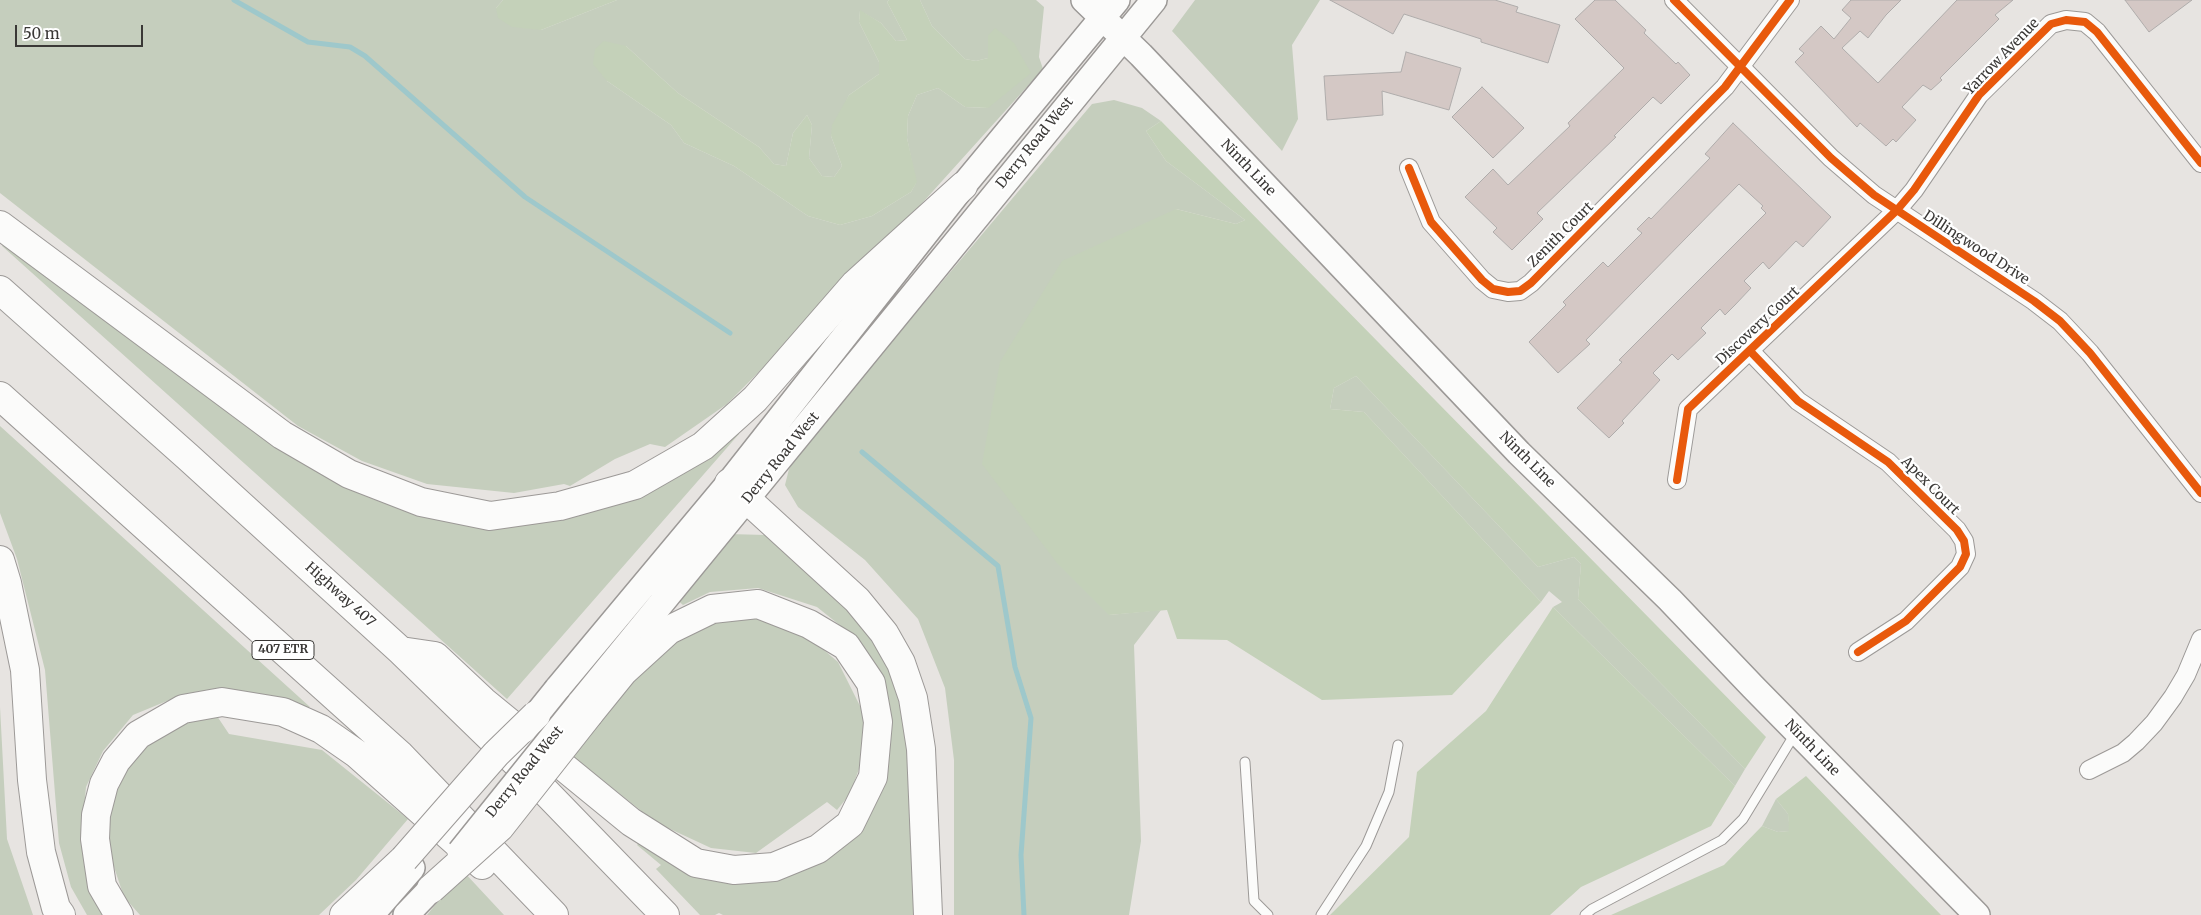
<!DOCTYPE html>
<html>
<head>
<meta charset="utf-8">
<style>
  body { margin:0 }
  #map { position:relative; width:2201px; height:915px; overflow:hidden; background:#e7e4e1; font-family:Merriweather,serif }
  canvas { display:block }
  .scale { position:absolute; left:15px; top:25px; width:128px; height:22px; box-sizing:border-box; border:2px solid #3a3836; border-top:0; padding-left:6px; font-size:15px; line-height:18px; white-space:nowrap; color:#3a3836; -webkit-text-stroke:4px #fff; paint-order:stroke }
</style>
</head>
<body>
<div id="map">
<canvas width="2201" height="915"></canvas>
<div class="scale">50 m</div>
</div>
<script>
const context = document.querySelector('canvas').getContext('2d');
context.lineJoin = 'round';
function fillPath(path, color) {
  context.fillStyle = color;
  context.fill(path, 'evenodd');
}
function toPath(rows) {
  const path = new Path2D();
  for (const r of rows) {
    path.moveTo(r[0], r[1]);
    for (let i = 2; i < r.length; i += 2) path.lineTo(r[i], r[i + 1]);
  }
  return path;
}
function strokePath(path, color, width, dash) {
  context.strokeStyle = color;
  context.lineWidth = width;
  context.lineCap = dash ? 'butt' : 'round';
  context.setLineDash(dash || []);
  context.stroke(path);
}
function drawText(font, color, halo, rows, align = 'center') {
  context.font = font + ' Merriweather,serif';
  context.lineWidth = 4.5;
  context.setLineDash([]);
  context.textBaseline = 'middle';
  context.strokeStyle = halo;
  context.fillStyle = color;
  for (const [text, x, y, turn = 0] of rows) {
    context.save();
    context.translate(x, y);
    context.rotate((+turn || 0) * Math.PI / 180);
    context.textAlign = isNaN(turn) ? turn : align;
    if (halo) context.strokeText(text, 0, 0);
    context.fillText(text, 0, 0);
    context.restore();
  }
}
const green = toPath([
  [0,0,503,0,496,8,541,30,617,0,889,0,887,2,907,40,896,41,881,23,860,11,859,22,879,62,879,74,849,95,831,136,842,166,834,177,822,176,809,158,812,125,807,115,793,133,786,166,774,164,759,147,678,93,626,46,607,81,671,125,684,143,734,166,808,216,840,225,872,216,911,192,916,183,907,138,908,116,917,95,938,88,965,107,988,108,988,36,988,58,976,61,965,59,932,26,920,0,1036,0,1044,7,1039,57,1043,69,879,251,727,404,665,447,650,444,615,459,570,486,564,484,514,493,427,484,362,461,298,426,0,193],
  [1195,0,1320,0,1292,45,1298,119,1282,151,1172,31],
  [1114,100,1142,108,1161,121,1146,131,1166,161,1245,220,1236,224,1176,209,1109,615,1161,610,1134,645,1141,841,1129,915,954,915,954,760,945,688,918,619,865,560,798,507,785,485,791,461,1092,104],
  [7,238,338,483,562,518,735,429,739,434,507,699,2,246],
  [1356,376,1538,567,1574,557,1581,564,1578,599,1745,769,1735,786,1553,607,1562,602,1549,591,1541,602,1364,412,1330,409,1334,388],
  [0,426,310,707,302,710,179,696,133,715,103,751,86,787,81,842,89,884,102,915,87,915,71,887,59,843,45,670,17,559,0,513],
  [728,534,766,535,851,605,888,657,905,704,917,915,723,915,719,913,715,915,700,915,656,869,661,865,637,845,639,842,779,875,874,802,857,639,817,607,758,588,710,592,683,605,675,598],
  [743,615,804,633,838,662,863,712,864,755,850,794,837,810,827,802,756,853,711,848,655,822,565,750,635,667,691,627],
  [0,707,7,839,33,915,0,915],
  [217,716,229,734,322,750,408,819,356,880,319,915,140,915,124,897,108,849,109,808,128,768,155,738,198,718],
  [1776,799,1788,814,1790,831,1778,832,1762,826],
  [463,871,504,915,427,915]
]);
const forest = toPath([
  [503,0,617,0,541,30,512,27,498,18,496,8],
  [889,0,920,0,932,26,965,59,976,61,988,58,988,36,995,28,1014,43,1031,73,988,108,965,107,938,88,917,95,908,116,907,138,917,182,911,192,872,216,840,225,808,216,734,166,684,143,671,125,607,81,593,64,595,49,604,41,626,46,678,93,759,147,774,164,786,166,793,133,807,115,812,125,809,158,822,176,834,177,842,166,831,136,832,125,849,95,879,74,879,62,859,22,860,10,881,23,896,41,907,40,887,2],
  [1161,121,1766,737,1745,769,1578,599,1581,564,1574,557,1538,567,1356,376,1334,388,1330,409,1364,412,1541,602,1452,695,1322,700,1227,640,1177,639,1167,610,1109,615,1057,563,982,464,1000,362,1062,261,1176,209,1236,224,1245,220,1166,161,1146,131],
  [1553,607,1735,786,1711,826,1581,887,1550,915,1330,915,1409,837,1417,772,1486,711],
  [1806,776,1941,915,1611,915,1724,865,1762,826,1778,832,1789,831,1788,814,1776,799]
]);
const stream = toPath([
  [234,0,308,42,350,47,365,56,525,197,730,333],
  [862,452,998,566,1015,667,1031,718,1021,855,1024,915]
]);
const building = toPath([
  [1330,0,1495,0,1518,7,1516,12,1560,25,1548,63,1481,42,1481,39,1404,14,1393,34,1330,0],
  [1595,0,1615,0,1646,30,1644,33,1676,64,1678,62,1690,75,1661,104,1653,97,1614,136,1616,137,1537,213,1543,219,1512,250,1493,232,1497,228,1465,197,1493,169,1508,185,1570,126,1568,123,1624,68,1575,19,1595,0],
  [1851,0,1901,0,1886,15,1868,38,1860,31,1842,48,1878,83,1957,0,2013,0,1995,15,1999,19,1940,78,1942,80,1931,90,1923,85,1902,107,1916,120,1896,142,1893,139,1886,146,1860,123,1857,127,1795,62,1804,53,1799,49,1821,26,1834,39,1851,18,1842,10,1851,0],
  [2125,0,2192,0,2149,32,2125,0],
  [1406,52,1461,68,1449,110,1382,91,1383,115,1327,120,1324,76,1401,72,1406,52],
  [1482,87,1524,128,1493,158,1452,117,1482,87],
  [1733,123,1831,217,1803,247,1796,241,1769,269,1763,262,1744,281,1751,288,1735,305,1725,315,1720,309,1701,328,1706,333,1678,360,1672,354,1653,373,1660,380,1622,421,1624,423,1609,438,1577,408,1622,362,1619,360,1766,213,1761,208,1763,206,1739,184,1586,340,1590,344,1558,373,1529,342,1566,305,1563,302,1603,262,1608,267,1642,233,1637,229,1649,217,1651,219,1710,158,1705,154,1733,123]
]);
const lane = toPath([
  [1245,762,1254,901,1268,915],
  [1321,915,1366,846,1389,792,1398,745],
  [1585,915,1592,909,1722,840,1743,819,1796,732]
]);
const street = toPath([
  [1674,0,1831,158,1874,195,2034,301,2060,321,2090,353,2201,493],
  [1409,168,1431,222,1482,280,1493,289,1508,292,1520,291,1531,283,1725,87,1790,0],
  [1750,351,1798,401,1888,462,1957,530,1964,541,1966,554,1960,567,1906,621,1858,652],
  [1677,480,1688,409,1897,210,1914,190,1979,95,2051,24,2066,20,2085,22,2097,32,2201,163],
  [2089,770,2123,753,2136,742,2154,723,2173,697,2186,675,2201,639]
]);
const secondary = toPath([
  [1084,0,1141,55,1519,453,1670,600,1753,687,1977,915],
  [557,689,729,483,963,186,1117,0],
  [579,704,1154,0],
  [371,915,412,868],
  [406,915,431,889]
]);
const highway = toPath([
  [0,225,282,435,349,474,421,502,490,516,560,506,635,485,703,446,755,399,855,284,963,186],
  [0,290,188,457,401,651,538,784,665,915],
  [0,396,400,755,554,915],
  [729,483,857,600,884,633,901,663,913,698,921,749,928,915],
  [0,560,7,583,25,670,32,780,41,852,56,908,61,915],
  [401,651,435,656,483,701,631,822,696,863,734,870,774,867,818,849,850,824,873,777,878,722,871,683,846,646,809,624,758,604,712,609,669,630,623,672,589,714],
  [119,915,102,886,95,839,96,815,104,784,116,761,138,735,183,709,222,702,283,712,321,729,357,754,482,865],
  [344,915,404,859]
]);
const secondaryBridge = toPath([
  [524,730,557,689],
  [460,852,579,704]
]);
const highwayBridge = toPath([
  [404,859,496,754,536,715],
  [431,889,500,827,589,714]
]);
const cycleway = toPath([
  [1674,0,1831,158,1874,195,2034,301,2060,321,2090,353,2201,493],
  [1409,168,1431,222,1482,280,1493,289,1508,292,1520,291,1531,283,1725,87,1790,0],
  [1750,351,1798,401,1888,462,1957,530,1964,541,1966,554,1960,567,1906,621,1858,652],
  [1677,480,1688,409,1897,210,1914,190,1979,95,2051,24,2066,20,2085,22,2097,32,2201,163]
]);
const shields = [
  [283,650,62]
];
const shieldNames = [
  ["407 ETR",283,650]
];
const streetNames = [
  ["Yarrow Avenue",2002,57,-46],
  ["Derry Road West",1035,143,-51],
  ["Ninth Line",1248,168,46],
  ["Zenith Court",1561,235,-45],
  ["Dillingwood Drive",1976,248,33],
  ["Discovery Court",1758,326,-43],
  ["Derry Road West",781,458,-51],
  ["Ninth Line",1527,460,45],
  ["Apex Court",1930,486,45],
  ["Highway 407",340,595,42],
  ["Ninth Line",1812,748,46],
  ["Derry Road West",525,772,-51]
];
fillPath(green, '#c5cebd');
fillPath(forest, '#c4d1b9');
strokePath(stream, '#9ec8cb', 5);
fillPath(building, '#d4c8c5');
strokePath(building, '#afacab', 1);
strokePath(lane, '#9c9997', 11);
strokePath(street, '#9c9997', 20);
strokePath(secondary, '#9c9997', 28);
strokePath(highway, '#9c9997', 30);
strokePath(lane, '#fbfbfa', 9);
strokePath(street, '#fbfbfa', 18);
strokePath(secondary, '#fbfbfa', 25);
strokePath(highway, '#fbfbfa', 28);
strokePath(secondaryBridge, '#9c9997', 28, []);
strokePath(highwayBridge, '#9c9997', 30, []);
strokePath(secondaryBridge, '#fbfbfa', 25);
strokePath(highwayBridge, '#fbfbfa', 28);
strokePath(cycleway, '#e8590c', 8);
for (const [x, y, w] of shields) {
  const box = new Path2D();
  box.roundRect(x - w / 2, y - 9.5, w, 19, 4);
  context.fillStyle = '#fff';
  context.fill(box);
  strokePath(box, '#3a3836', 1);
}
drawText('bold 12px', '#3a3836', null, shieldNames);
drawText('14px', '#3a3836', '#fff', streetNames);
</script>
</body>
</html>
